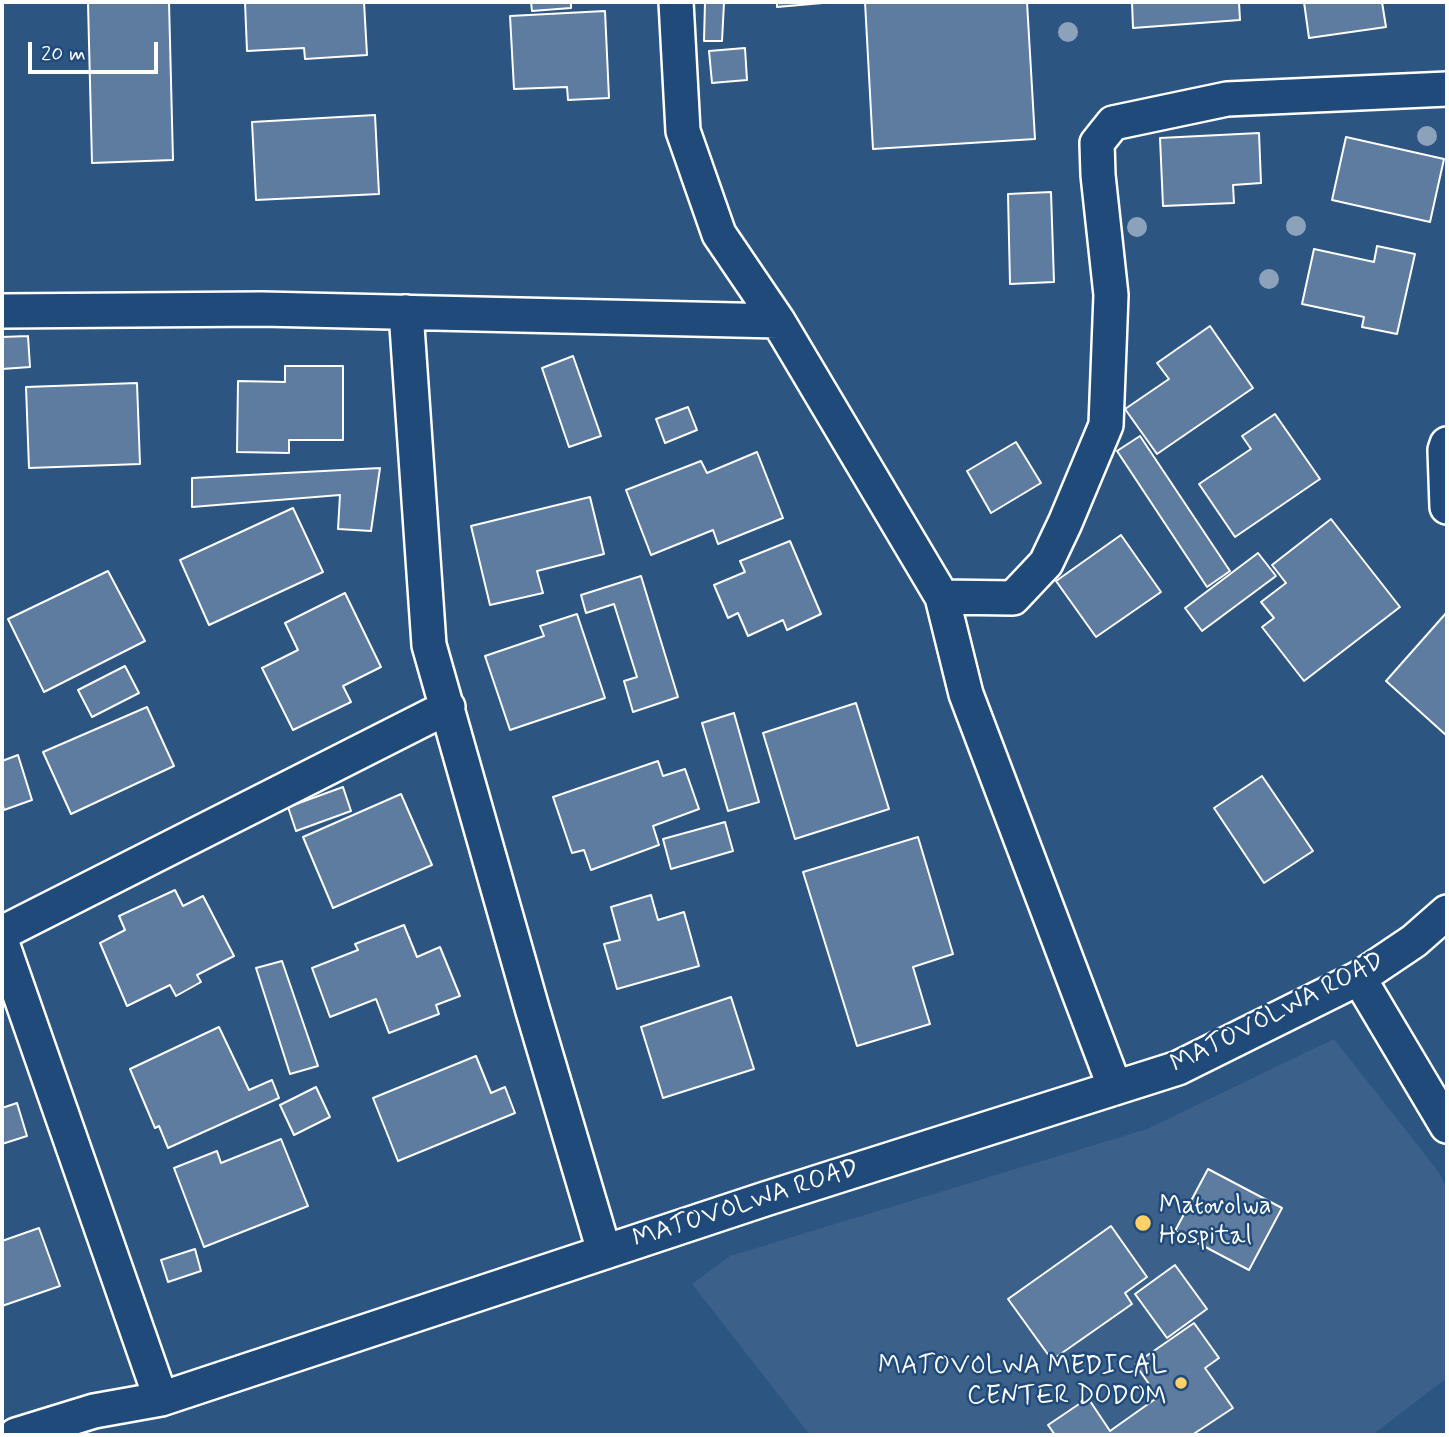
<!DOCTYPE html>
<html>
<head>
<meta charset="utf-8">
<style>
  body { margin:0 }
  #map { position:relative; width:1449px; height:1437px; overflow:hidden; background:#2c5582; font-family:Mynerve,sans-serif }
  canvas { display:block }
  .frame { position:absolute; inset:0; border:4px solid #fff; pointer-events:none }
  .scale { position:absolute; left:28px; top:42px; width:130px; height:32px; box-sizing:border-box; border:4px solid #fff; border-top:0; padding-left:9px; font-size:21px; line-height:24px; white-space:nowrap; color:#fff; -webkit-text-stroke:5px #1f4a7a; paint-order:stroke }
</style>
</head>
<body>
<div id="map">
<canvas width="1449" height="1437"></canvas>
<div class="frame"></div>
<div class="scale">20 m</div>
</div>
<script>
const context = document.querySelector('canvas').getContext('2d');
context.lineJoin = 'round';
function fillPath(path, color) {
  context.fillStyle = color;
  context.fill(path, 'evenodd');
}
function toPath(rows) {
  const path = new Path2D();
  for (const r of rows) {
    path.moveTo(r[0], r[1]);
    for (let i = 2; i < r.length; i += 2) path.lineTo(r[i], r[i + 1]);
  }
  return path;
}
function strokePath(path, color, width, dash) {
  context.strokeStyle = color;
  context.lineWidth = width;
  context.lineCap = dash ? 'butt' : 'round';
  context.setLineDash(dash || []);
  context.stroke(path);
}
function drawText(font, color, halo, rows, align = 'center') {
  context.font = font + ' Mynerve,sans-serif';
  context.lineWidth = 5;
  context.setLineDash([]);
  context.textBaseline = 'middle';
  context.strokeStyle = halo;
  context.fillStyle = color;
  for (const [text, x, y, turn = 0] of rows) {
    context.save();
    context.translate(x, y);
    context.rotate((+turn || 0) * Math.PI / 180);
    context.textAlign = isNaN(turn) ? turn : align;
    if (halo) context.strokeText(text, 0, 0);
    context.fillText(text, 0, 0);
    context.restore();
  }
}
const built = toPath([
  [1334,1039,1438,1171,1447,1189,1447,1378,1372,1435,810,1435,692,1284,730,1256,1147,1129]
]);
const building = toPath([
  [169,2,173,160,92,163,88,3,169,2],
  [245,2,364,2,367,55,305,59,304,48,247,51,245,2],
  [531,2,571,2,571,8,532,11,531,2],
  [705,2,724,3,722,41,704,41,705,2],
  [777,2,834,2,777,7,777,2],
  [865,2,1027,2,1035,139,873,149,865,2],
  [1132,2,1239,2,1240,20,1133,28,1132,2],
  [1304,2,1382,2,1386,27,1309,38,1304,2],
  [605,11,609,98,568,100,567,87,514,89,510,16,605,11],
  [745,48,747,80,712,83,709,51,745,48],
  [375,115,379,194,256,200,252,122,375,115],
  [1259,133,1261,183,1233,185,1234,203,1163,206,1160,138,1259,133],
  [1346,137,1444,159,1430,222,1332,200,1346,137],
  [1051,192,1054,282,1010,284,1008,194,1051,192],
  [1377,246,1415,254,1397,334,1362,327,1364,317,1302,304,1314,249,1374,262,1377,246],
  [1210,326,1253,388,1157,454,1125,409,1169,379,1157,363,1210,326],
  [28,336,30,367,2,369,2,337,28,336],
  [573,356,601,436,569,447,542,368,573,356],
  [285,366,343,366,343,440,289,440,289,453,237,452,238,381,285,382,285,366],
  [137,383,140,464,29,468,26,387,137,383],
  [688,407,697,430,665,443,656,419,688,407],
  [1275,414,1320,479,1235,537,1199,484,1251,449,1242,436,1275,414],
  [1140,436,1230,571,1207,587,1117,451,1140,436],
  [1016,442,1041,483,991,513,967,471,1016,442],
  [757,452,783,518,718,544,713,530,651,555,626,490,701,461,707,473,757,452],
  [380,468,371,531,338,529,340,495,192,507,192,478,380,468],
  [590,497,604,554,537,571,543,593,490,605,471,526,590,497],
  [293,508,323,572,209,625,180,560,293,508],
  [1331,519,1400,607,1304,681,1262,627,1274,618,1261,602,1286,583,1272,565,1331,519],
  [1121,535,1161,592,1096,637,1056,581,1121,535],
  [790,541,821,614,787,630,783,620,748,636,738,613,728,618,714,585,745,572,740,561,790,541],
  [1258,553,1276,576,1202,631,1185,608,1258,553],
  [108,571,145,641,44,692,8,619,108,571],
  [641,576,678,697,633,712,624,681,637,677,614,604,586,613,581,595,641,576],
  [345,593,381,667,343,686,351,702,293,730,262,668,298,650,285,623,345,593],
  [1447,612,1447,736,1386,681,1447,612],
  [577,614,605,698,510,730,485,656,544,636,540,626,577,614],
  [125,666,139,693,92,717,78,690,125,666],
  [856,703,889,809,795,839,763,733,856,703],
  [147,707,174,766,71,814,43,752,147,707],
  [734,713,759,802,728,811,702,723,734,713],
  [18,755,32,800,4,810,2,802,2,761,18,755],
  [658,761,663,776,685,769,699,809,653,826,659,845,591,870,584,850,572,853,553,797,658,761],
  [1262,776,1313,851,1264,883,1214,808,1262,776],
  [343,787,351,811,296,831,288,807,343,787],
  [401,794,432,865,333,908,303,837,401,794],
  [725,822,733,851,671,869,663,839,725,822],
  [918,837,953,954,913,967,930,1024,857,1046,803,872,918,837],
  [175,890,183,906,203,896,234,956,197,975,201,982,176,996,170,985,127,1006,100,943,125,930,119,916,175,890],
  [651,895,658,920,684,912,699,966,617,989,604,944,620,940,611,907,651,895],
  [404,925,417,957,440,947,460,996,436,1005,439,1014,389,1033,376,999,330,1017,312,968,358,950,355,944,404,925],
  [282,961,318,1066,290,1074,256,968,282,961],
  [731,997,754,1069,663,1098,641,1027,731,997],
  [219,1027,249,1090,272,1080,279,1098,168,1148,159,1126,155,1128,130,1069,219,1027],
  [476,1056,491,1093,505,1087,515,1113,398,1161,373,1098,476,1056],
  [316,1087,330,1117,294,1135,280,1105,316,1087],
  [17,1103,27,1136,2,1144,2,1108,17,1103],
  [281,1139,308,1206,204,1247,174,1168,217,1151,221,1163,281,1139],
  [1208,1169,1282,1208,1249,1270,1175,1231,1208,1169],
  [1111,1226,1147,1277,1125,1293,1132,1304,1052,1360,1008,1299,1111,1226],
  [39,1228,60,1286,2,1306,2,1241,39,1228],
  [195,1249,201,1271,168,1282,161,1260,195,1249],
  [1175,1265,1207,1309,1167,1338,1135,1294,1175,1265],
  [1194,1323,1219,1358,1205,1368,1233,1408,1192,1435,1055,1435,1048,1425,1088,1398,1110,1431,1158,1397,1135,1364,1194,1323]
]);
const minor = toPath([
  [676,2,683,131,719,234,778,321,942,597,966,694,1115,1088],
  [2,311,262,309,778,321],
  [406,312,429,645,532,1008,604,1251],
  [1447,444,1445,450,1447,507],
  [942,597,1013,598,1046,563,1065,523,1106,425,1111,295,1098,175,1097,143,1113,123,1227,99,1447,89],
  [2,933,448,707],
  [2,943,161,1399],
  [1359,978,1447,1126],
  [16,1435,94,1411,161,1399,765,1199,1178,1068,1359,978,1414,941,1447,912]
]);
const trees = [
  [1068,32],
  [1427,136],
  [1296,226],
  [1137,227],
  [1269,279]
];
const markers = [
  [1143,1223,9,"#ffd166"],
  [1181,1383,7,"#ffd166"]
];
const streetNames = [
  ["MATOVOLWA ROAD",1278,1014,-27],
  ["MATOVOLWA ROAD",746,1205,-18]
];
const poiNames = [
  ["Matovolwa",1159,1208],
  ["Hospital",1159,1238],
  ["MATOVOLWA MEDICAL",1167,1368,"right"],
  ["CENTER DODOM",1167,1398,"right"]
];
fillPath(built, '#3b618b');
fillPath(building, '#5e7c9f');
strokePath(building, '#fff', 2);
strokePath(minor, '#fff', 38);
strokePath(minor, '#1f4a7a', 33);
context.fillStyle = '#8ca2bb';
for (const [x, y] of trees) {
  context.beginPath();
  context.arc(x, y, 10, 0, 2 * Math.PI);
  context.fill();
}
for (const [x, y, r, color] of markers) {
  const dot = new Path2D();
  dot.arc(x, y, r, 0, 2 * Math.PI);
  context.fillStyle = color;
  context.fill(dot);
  strokePath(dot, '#1f4a7a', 2.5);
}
drawText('26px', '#fff', '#1f4a7a', streetNames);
drawText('26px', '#fff', '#1f4a7a', poiNames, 'left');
</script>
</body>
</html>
